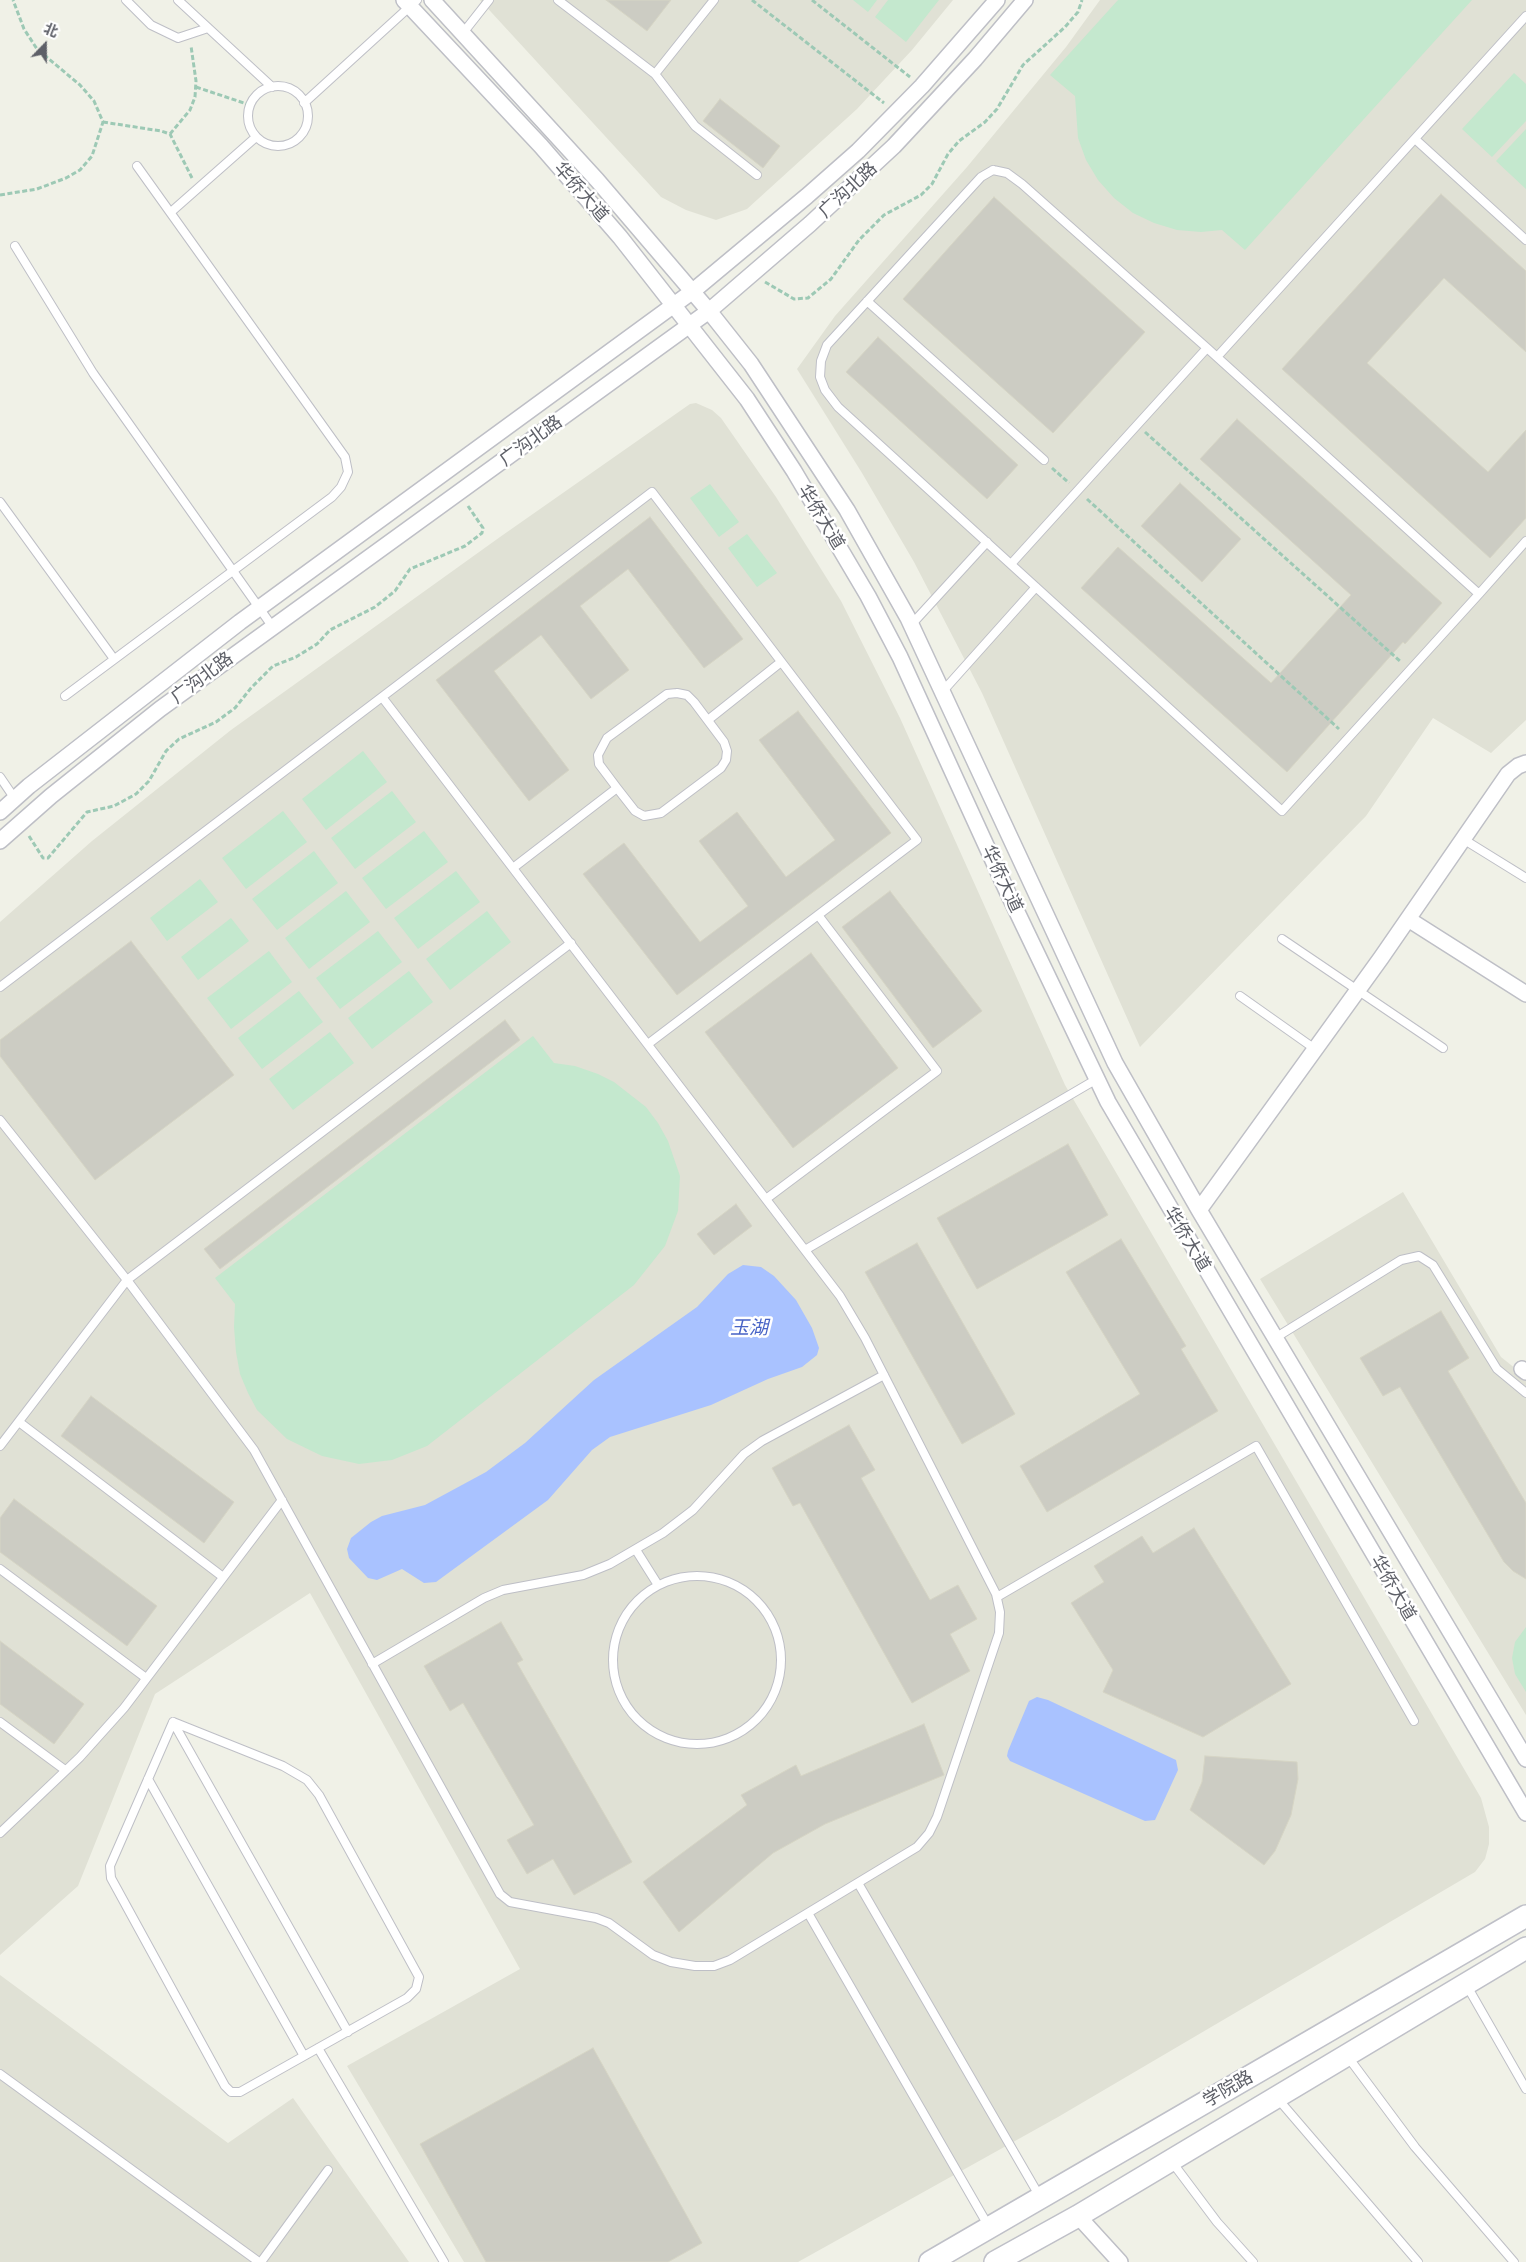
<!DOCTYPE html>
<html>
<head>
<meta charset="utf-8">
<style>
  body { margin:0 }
  #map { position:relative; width:1526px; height:2262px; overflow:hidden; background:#f0f1e7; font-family:"Alegreya Sans","Noto Sans SC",sans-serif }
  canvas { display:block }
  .north { position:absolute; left:20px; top:20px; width:50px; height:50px; -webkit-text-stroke:4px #fff; paint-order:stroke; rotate:22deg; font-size:14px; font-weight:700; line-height:20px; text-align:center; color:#5e6068 }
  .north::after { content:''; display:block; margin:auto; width:18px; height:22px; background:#5e6068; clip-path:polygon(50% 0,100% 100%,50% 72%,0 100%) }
</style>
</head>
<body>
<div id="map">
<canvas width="1526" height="2262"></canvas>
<div class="north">北</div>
</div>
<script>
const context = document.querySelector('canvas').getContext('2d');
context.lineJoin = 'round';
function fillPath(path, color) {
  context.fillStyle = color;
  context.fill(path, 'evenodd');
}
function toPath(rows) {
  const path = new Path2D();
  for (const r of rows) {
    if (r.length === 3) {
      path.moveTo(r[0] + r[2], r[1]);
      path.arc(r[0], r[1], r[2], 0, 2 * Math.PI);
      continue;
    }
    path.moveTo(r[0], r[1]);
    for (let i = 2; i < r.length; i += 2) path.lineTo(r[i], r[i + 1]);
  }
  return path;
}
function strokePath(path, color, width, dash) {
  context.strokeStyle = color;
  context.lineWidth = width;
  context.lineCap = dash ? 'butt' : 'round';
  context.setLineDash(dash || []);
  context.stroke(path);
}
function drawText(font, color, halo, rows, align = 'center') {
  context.font = font + ' "Alegreya Sans","Noto Sans SC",sans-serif';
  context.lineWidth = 5;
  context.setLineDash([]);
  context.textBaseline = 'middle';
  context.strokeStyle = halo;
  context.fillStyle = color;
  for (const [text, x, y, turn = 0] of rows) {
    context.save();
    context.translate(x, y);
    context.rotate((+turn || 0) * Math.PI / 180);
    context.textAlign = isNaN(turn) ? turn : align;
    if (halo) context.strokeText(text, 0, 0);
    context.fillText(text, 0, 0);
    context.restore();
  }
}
const education = toPath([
  [480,0,953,0,912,50,857,109,747,209,716,220,686,210,661,197],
  [1100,0,1526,0,1526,720,1491,753,1433,718,1366,816,1140,1047,982,693,914,562,862,473,797,369,835,316,967,167,1066,47],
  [696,403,712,410,721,418,776,497,841,601,900,718,1065,1085,1481,1798,1489,1827,1489,1844,1485,1859,1475,1872,1058,2117,798,2262,464,2262,347,2066,520,1969,310,1593,155,1694,78,1886,0,1955,0,922,92,841,231,730,500,537,690,404],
  [1403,1192,1501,1357,1526,1377,1526,1715,1260,1279],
  [0,1975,228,2143,293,2098,409,2262,0,2262]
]);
const green = toPath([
  [853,0,877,0,868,12],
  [888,0,939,0,906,42,875,17],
  [1118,0,1472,0,1245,250,1222,230,1201,232,1177,230,1154,223,1133,213,1114,198,1098,180,1086,160,1078,138,1075,96,1050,75],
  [1514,73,1526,84,1526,121,1492,157,1462,129],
  [1526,129,1526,189,1496,161],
  [710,484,739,522,719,537,690,498],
  [747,534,777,573,757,587,728,548],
  [363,751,387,782,326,830,302,799],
  [392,791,416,822,355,869,331,838],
  [283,811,307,842,246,889,222,858],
  [424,831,448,862,386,909,362,878],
  [314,851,338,883,277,930,252,899],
  [456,871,480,902,418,949,394,918],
  [200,879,218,902,167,941,150,918],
  [346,891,370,922,309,969,285,938],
  [487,911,511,942,450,990,426,959],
  [231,918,249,941,198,980,181,957],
  [378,931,402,962,340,1009,316,978],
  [269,951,292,982,231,1029,207,998],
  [409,971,433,1002,372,1049,348,1018],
  [299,991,323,1022,262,1069,238,1038],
  [330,1032,354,1063,293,1110,269,1079],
  [533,1036,554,1063,575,1066,598,1074,614,1082,646,1107,658,1123,668,1141,680,1176,678,1211,665,1246,634,1285,427,1446,392,1460,359,1464,322,1456,287,1439,257,1410,248,1393,240,1374,236,1352,234,1327,235,1304,215,1278],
  [1526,1627,1526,1692,1515,1674,1512,1658,1515,1642]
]);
const water = toPath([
  [743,1265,761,1267,774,1276,796,1300,812,1328,819,1348,817,1355,802,1367,768,1379,711,1405,610,1437,592,1450,548,1500,436,1582,424,1583,402,1569,377,1580,368,1578,349,1558,347,1549,351,1538,371,1522,382,1516,425,1505,486,1472,525,1443,594,1380,697,1307,728,1274],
  [1037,1697,1048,1700,1176,1760,1178,1770,1155,1820,1145,1821,1010,1761,1007,1756,1008,1751,1029,1701]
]);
const building = toPath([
  [606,0,671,0,647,31,606,0],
  [720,99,780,146,763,168,703,121,720,99],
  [1441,194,1526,271,1526,352,1444,278,1367,363,1488,472,1526,430,1526,518,1490,558,1282,369,1441,194],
  [994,197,1145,332,1053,433,903,299,994,197],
  [878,337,1018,465,987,499,846,372,878,337],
  [1237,419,1442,603,1405,644,1403,642,1287,772,1081,588,1118,547,1271,683,1351,595,1200,459,1237,419],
  [1180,483,1241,539,1202,582,1141,526,1180,483],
  [650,517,743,639,704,668,628,569,580,606,629,670,591,699,541,635,494,671,569,770,529,801,436,680,650,517],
  [798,711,891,833,677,995,583,874,624,843,700,942,748,906,699,841,737,812,786,877,835,840,759,740,798,711],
  [890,891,982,1011,933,1048,842,927,890,891],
  [131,941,234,1075,95,1180,0,1056,0,1040,131,941],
  [811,953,898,1068,793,1148,705,1032,811,953],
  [505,1020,520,1040,220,1269,204,1249,505,1020],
  [1068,1144,1108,1215,977,1289,937,1218,1068,1144],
  [736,1204,752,1226,714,1255,697,1234,736,1204],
  [1121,1239,1186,1346,1181,1349,1218,1411,1047,1512,1020,1466,1140,1394,1066,1272,1121,1239],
  [917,1243,1015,1414,962,1444,865,1272,917,1243],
  [1441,1311,1469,1358,1448,1371,1526,1503,1526,1579,1513,1571,1504,1562,1400,1387,1383,1396,1360,1358,1441,1311],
  [91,1396,234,1502,204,1543,61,1436,91,1396],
  [849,1425,875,1470,861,1478,930,1600,958,1585,977,1619,950,1634,970,1671,912,1703,800,1503,793,1506,772,1468,849,1425],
  [14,1499,157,1606,127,1646,0,1552,0,1518,14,1499],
  [1194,1528,1291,1684,1203,1737,1103,1692,1113,1670,1071,1603,1104,1582,1094,1566,1142,1536,1153,1553,1194,1528],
  [501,1622,523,1660,517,1663,632,1862,574,1895,553,1859,527,1874,507,1840,534,1825,463,1703,450,1711,424,1666,501,1622],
  [0,1641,84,1704,54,1744,0,1704,0,1641],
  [924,1724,944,1775,825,1824,773,1853,679,1932,643,1882,747,1805,741,1795,796,1765,801,1776,924,1724],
  [1205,1756,1297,1762,1298,1779,1291,1815,1275,1851,1264,1865,1190,1810,1202,1782,1205,1756],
  [593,2048,702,2243,668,2262,486,2262,420,2144,593,2048]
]);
const path = toPath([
  [752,0,884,103],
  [812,0,910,77],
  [196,87,250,105],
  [103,122,161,131,170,134,192,178],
  [170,134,190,110,195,97,196,81,191,46],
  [0,195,37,189,66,178,80,170,92,156,103,122,94,101,80,85,37,49,24,29,13,0],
  [765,282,794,299,808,298,831,279,859,240,884,215,921,195,932,184,948,154,959,141,985,122,997,109,1023,65,1065,27,1078,12,1082,0],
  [1145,432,1401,662],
  [1052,468,1069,483],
  [1087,499,1339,729],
  [29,836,43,858,48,858,87,812,114,806,136,794,149,781,166,751,179,739,216,722,235,708,251,688,273,666,296,657,317,644,330,630,375,607,395,591,410,569,465,546,482,533,483,528,468,506]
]);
const lane = toPath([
  [126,0,151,25,178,38,208,28],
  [178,0,272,87],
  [558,0,655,74,714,0],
  [463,33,489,0],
  [655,74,695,126,757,175],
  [278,116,30],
  [304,103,417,0],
  [1415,139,1526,240],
  [993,170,1007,173,1022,184,1207,348,1479,594,1282,811,838,407,825,390,820,377,821,361,827,345,981,177,993,170],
  [171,212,256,137],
  [15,246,93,373,272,626],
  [867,301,1044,460],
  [1217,357,1526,16],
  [0,502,114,659],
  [1011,564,1207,348],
  [1479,594,1526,541],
  [911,625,987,542],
  [943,691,1036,587],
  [677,693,687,695,694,702,724,742,727,751,726,760,721,768,661,813,644,816,635,811,617,788,599,764,598,755,607,738,667,694,677,693],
  [65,696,332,497,341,487,348,472,345,457,137,166],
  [708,720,781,662],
  [0,777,15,799],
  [1463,839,1526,878],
  [513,868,617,788],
  [1282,939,1443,1048],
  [0,987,652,492,917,840,648,1044],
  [1240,996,1315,1049],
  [0,1120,127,1280,254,1450,500,1894,510,1902,596,1918,609,1923,653,1955,671,1962,695,1966,714,1966,730,1960,917,1847,929,1833,937,1817,999,1633,1000,1612,996,1594,865,1338,840,1296,382,697],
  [766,1199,937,1071,818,915],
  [805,1250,1097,1079],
  [1275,1338,1401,1260,1419,1256,1433,1265,1497,1369,1526,1393],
  [19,1422,223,1577],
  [0,1446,127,1280,571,943],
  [636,1550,658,1585],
  [0,1569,146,1678],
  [697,1660,84],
  [997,1597,1256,1446,1414,1721],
  [372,1664,484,1598,503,1590,583,1575,610,1564,663,1533,693,1510,744,1454,762,1441,884,1375],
  [0,1722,65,1770],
  [173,1722,283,1766,307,1780,319,1795,419,1977,416,1989,407,1998,240,2092,231,2092,225,2086,111,1878,110,1866,173,1722],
  [173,1722,348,2032],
  [148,1779,304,2056],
  [0,1833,80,1757,124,1708,282,1500],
  [858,1883,1040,2197],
  [808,1913,989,2227],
  [1467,1986,1526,2089],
  [318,2048,444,2262],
  [1348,2057,1415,2147,1514,2262],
  [0,2074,259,2262],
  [1278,2099,1418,2262],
  [1172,2162,1217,2222,1253,2262],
  [261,2262,328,2170]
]);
const street = toPath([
  [404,0,541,146,620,237,747,399,794,471,868,596,900,657,1006,889,1108,1102,1526,1813],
  [432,0,597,180,709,311,751,364,847,510,908,618,1115,1063,1199,1210,1526,1759],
  [0,812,29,786,240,622,693,291,807,196,858,151,922,86,997,0],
  [0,841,51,796,160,709,709,311,810,224,894,146,975,59,1025,0],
  [1408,919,1526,994],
  [1199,1210,1381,958,1508,774,1518,766,1526,763],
  [1522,1369,1526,1372],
  [1078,2216,1120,2262]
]);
const secondary = toPath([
  [930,2262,1526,1916],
  [995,2262,1078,2216,1526,1948]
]);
const streetNames = [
  ["广沟北路",848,190,-43],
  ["华侨大道",581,192,49],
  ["广沟北路",531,441,-36],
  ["华侨大道",821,517,59],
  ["广沟北路",202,678,-37],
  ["华侨大道",1002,879,65],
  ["华侨大道",1187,1239,59],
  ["华侨大道",1393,1588,60],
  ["学院路",1228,2089,-30]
];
const waterNames = [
  ["玉湖",749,1328]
];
fillPath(education, '#e0e1d5');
fillPath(green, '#c4e8ce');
fillPath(water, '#a9c2ff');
fillPath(building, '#ccccc3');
strokePath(building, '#d6d5c5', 1);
strokePath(lane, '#bebfc6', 10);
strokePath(street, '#bebfc6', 18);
strokePath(secondary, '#bfc0c8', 24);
strokePath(path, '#9dc9b5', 3, [5, 2.5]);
strokePath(lane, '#fff', 8);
strokePath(street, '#fff', 15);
strokePath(secondary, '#fff', 21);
drawText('18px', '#5e6068', '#fff', streetNames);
drawText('italic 19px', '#4864c6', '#fff', waterNames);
</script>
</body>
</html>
